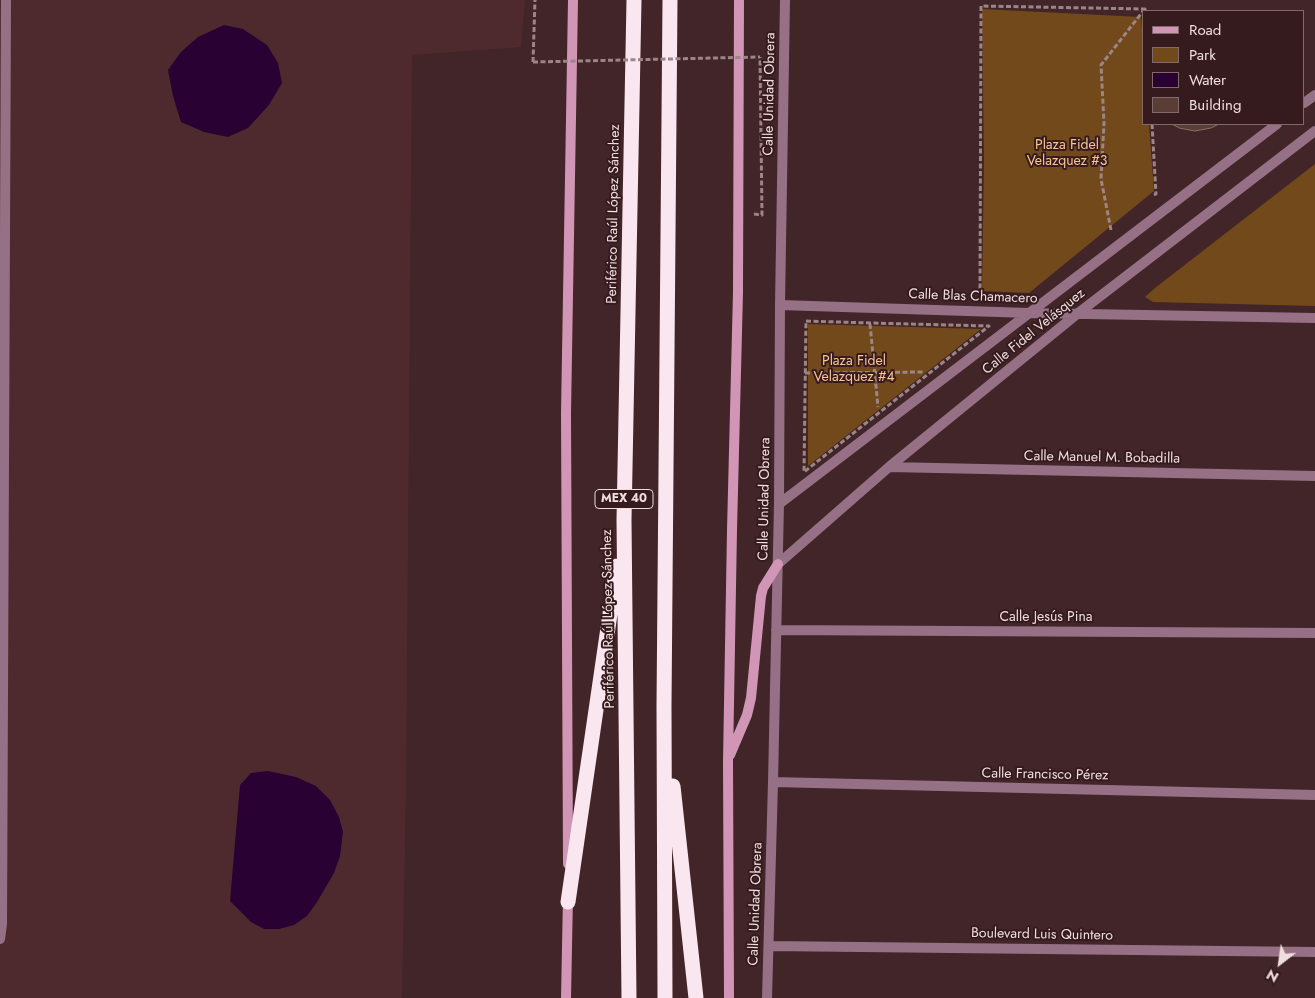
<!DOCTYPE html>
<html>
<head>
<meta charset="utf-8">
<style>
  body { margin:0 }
  #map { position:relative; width:1315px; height:998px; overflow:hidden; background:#412528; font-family:Jost,sans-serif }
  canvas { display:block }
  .legend { position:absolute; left:1142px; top:10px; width:162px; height:115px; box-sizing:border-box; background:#361b1e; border:1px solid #80696b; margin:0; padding:6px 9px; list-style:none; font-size:15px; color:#f0ddde }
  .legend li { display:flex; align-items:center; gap:10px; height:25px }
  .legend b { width:25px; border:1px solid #80696b }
  .north { position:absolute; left:1255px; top:938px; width:50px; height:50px; -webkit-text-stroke:4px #361b1e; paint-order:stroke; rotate:210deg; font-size:14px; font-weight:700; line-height:20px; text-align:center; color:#f0ddde }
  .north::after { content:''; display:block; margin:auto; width:18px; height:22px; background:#f0ddde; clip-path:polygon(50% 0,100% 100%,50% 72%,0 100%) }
</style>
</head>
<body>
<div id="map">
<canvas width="1315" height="998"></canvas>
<ul class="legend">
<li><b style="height:6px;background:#d195b5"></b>Road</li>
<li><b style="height:14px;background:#72491b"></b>Park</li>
<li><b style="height:14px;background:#290132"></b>Water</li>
<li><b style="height:14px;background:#5a3d34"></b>Building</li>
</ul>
<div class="north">N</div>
</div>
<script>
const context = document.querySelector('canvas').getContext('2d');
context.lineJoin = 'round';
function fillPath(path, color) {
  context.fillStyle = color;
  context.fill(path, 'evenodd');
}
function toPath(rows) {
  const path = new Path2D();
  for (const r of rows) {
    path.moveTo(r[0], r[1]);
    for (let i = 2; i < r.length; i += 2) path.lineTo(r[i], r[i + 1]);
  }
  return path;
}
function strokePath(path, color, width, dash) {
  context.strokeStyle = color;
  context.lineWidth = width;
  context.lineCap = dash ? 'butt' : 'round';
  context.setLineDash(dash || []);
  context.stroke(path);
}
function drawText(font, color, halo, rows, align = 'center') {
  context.font = font + ' Jost,sans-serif';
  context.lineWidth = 4;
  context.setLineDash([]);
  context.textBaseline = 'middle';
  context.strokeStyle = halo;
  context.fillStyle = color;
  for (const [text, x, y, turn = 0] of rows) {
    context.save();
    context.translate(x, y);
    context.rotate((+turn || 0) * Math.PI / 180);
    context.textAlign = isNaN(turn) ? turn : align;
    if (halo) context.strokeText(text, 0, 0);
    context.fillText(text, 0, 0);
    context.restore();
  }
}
const built = toPath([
  [0,0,525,0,521,47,412,55,406,786,402,998,0,998]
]);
const green = toPath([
  [982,9,1141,17,1144,53,1144,124,1149,124,1154,191,1029,293,982,291,984,161],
  [1315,164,1315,306,1153,302,1145,297,1155,288],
  [808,324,981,329,808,466]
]);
const water = toPath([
  [224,25,243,29,267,45,278,63,282,83,269,105,248,128,228,137,204,132,181,122,173,96,168,70,181,52,198,37],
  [268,771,296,777,316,786,330,800,339,817,343,832,340,856,334,873,317,902,307,916,294,925,279,929,264,929,251,922,230,901,240,785,251,773]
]);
const building = toPath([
  [1172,124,1219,124,1211,128,1195,131,1179,128,1172,124]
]);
const path = toPath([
  [533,62,535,0],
  [1152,124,1156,194,1154,195],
  [754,214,762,215,760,57],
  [1111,230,1101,179,1104,123,1101,65,1144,10],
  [982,294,980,294,981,6,1145,9,1145,11],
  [806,321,870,323,989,326,804,472,806,321],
  [870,324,878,407],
  [805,373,924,372]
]);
const service = toPath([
  [0,939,2,924,6,0]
]);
const minor = toPath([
  [1304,103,1315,95],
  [780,305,1029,313,1315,318],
  [889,467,1315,476],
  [779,504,1277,124],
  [778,564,889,467,1077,314,1315,131],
  [776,630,1315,633],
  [773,782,1315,795],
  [769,946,1315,952],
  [767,998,773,782,779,504,780,305,785,0]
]);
const secondary = toPath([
  [730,755,747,715,751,698,761,596,763,588,778,564],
  [568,864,566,413,573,0],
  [566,998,568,896],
  [729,998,728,761,732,530,738,292,739,0]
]);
const motorway = toPath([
  [673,786,696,998],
  [568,902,617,566],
  [629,998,624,520,634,0],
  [665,998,664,705,670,0]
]);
const pathBridge = toPath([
  [533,62,760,57]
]);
const shields = [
  [624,499,58]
];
const shieldNames = [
  ["MEX 40",624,499]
];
const streetNames = [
  ["Calle Unidad Obrera",770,94,-89],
  ["Periférico Raúl López Sánchez",614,214,-89],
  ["Calle Blas Chamacero",973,297,2],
  ["Calle Fidel Velásquez",1034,332,-39],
  ["Calle Manuel M. Bobadilla",1102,458,1],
  ["Calle Unidad Obrera",765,499,-89],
  ["Calle Jesús Pina",1046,618],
  ["Periférico Raúl López Sánchez",609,619,-91],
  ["Calle Francisco Pérez",1045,775,1],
  ["Calle Unidad Obrera",756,904,-88],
  ["Boulevard Luis Quintero",1042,935,1]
];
const parkNames = [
  ["Plaza Fidel",1067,146],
  ["Velazquez #3",1067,162],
  ["Plaza Fidel",854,362],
  ["Velazquez #4",854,378]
];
fillPath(built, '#4e2a2f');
fillPath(green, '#72491b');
fillPath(water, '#290132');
fillPath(building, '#5a3d34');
strokePath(building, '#8c6d62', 1);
strokePath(path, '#9c8587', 3, [5, 2.5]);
strokePath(service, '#967084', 10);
strokePath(minor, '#967084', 10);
strokePath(secondary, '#d195b5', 10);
strokePath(motorway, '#f9e6ef', 15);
strokePath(pathBridge, '#9c8587', 3, [5, 2.5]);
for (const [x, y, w] of shields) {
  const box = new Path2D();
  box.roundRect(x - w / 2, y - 9.5, w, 19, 4);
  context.fillStyle = '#361b1e';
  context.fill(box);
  strokePath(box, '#f0ddde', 1);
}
drawText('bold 12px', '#f0ddde', null, shieldNames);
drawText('14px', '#f0ddde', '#361b1e', streetNames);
drawText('14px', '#fbc692', '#361b1e', parkNames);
</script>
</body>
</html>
